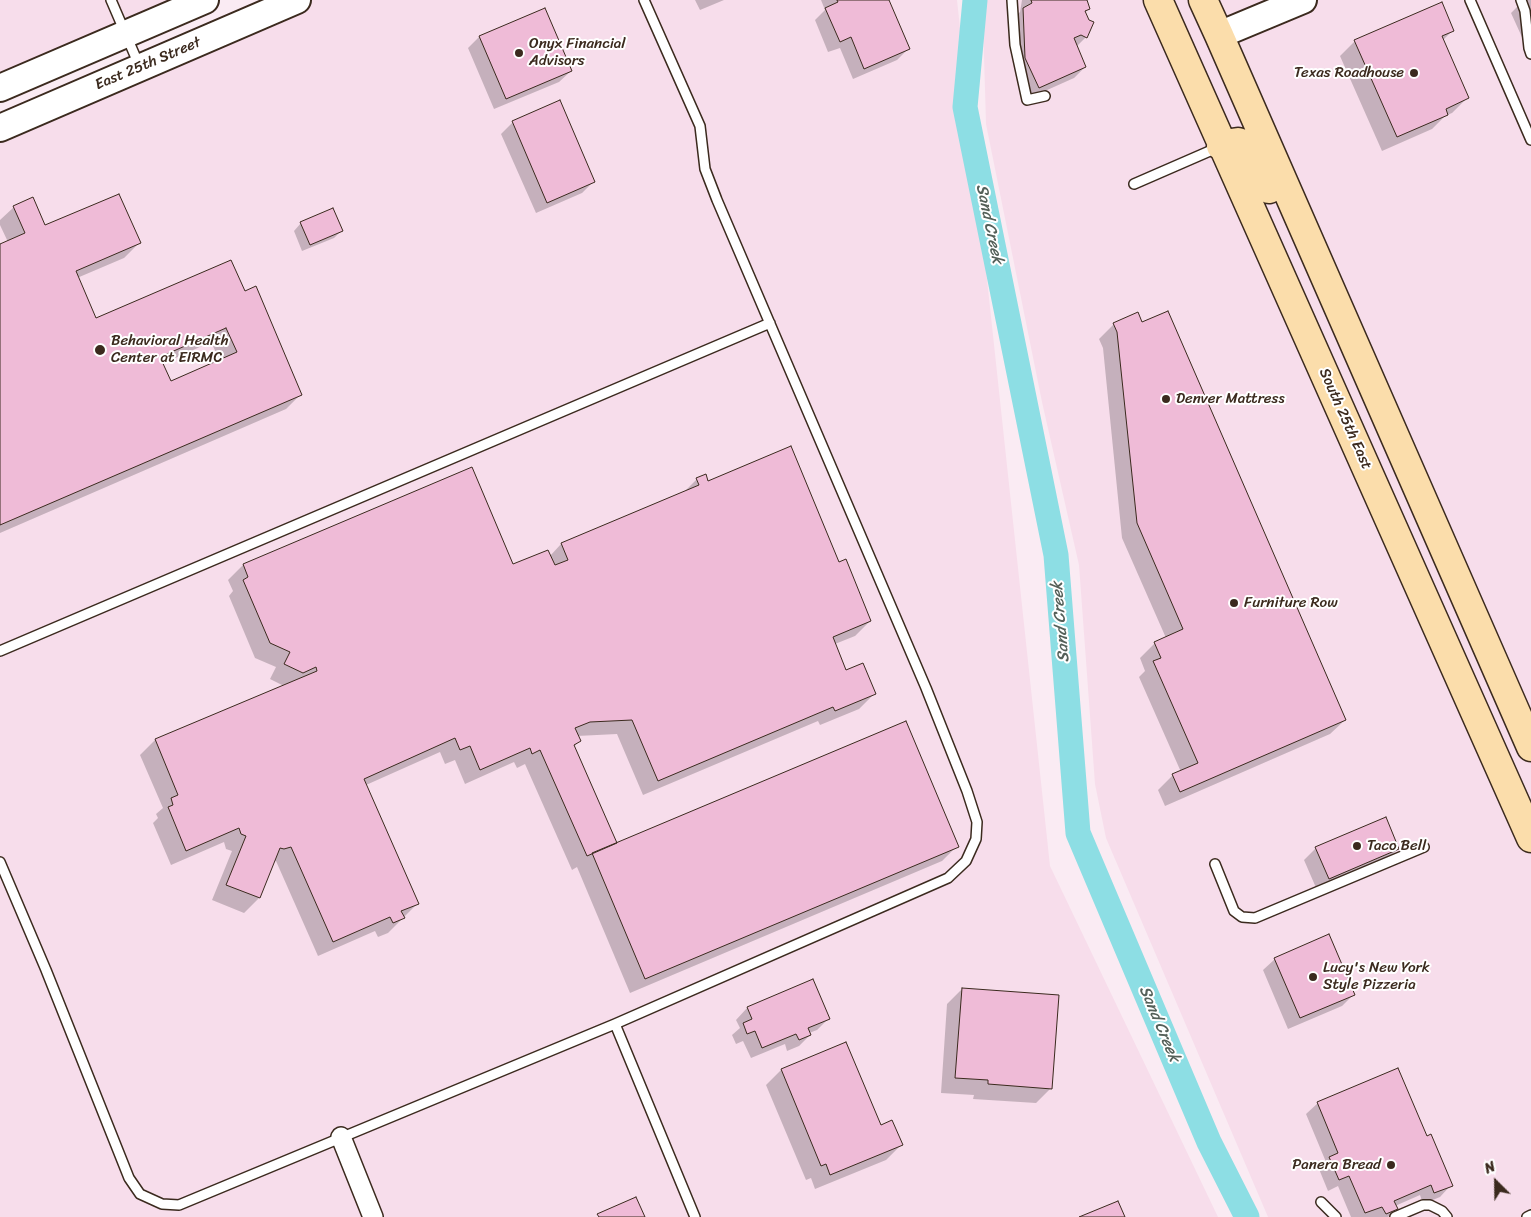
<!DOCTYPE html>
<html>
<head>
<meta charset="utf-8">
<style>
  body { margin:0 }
  #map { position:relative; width:1531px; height:1217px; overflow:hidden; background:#faebf3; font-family:Sriracha,sans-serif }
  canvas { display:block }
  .north { position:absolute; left:1471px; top:1157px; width:50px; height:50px; -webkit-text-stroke:4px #fff; paint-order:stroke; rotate:337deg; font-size:14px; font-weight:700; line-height:20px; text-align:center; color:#3b2a1e }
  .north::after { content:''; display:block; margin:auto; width:18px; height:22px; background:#3b2a1e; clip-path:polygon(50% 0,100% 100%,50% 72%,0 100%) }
</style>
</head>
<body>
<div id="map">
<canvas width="1531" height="1217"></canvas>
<div class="north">N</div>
</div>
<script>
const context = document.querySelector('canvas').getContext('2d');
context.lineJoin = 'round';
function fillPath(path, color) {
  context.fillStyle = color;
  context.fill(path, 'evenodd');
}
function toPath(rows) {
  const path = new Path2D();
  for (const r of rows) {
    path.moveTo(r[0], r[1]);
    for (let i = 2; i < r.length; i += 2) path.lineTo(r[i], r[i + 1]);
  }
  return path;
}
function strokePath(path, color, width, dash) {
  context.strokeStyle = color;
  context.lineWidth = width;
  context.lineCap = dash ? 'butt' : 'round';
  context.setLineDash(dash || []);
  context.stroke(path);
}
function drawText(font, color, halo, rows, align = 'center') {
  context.font = font + ' Sriracha,sans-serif';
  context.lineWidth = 4;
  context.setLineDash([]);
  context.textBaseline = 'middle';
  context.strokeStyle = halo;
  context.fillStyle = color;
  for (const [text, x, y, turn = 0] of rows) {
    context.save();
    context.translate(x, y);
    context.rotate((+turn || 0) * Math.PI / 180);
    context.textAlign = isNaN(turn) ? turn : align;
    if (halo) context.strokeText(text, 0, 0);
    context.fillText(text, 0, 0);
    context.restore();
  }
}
const built = toPath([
  [0,0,204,0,0,88],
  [296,0,957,0,1050,866,1218,1217,0,1217,0,127],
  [985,0,1531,0,1531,1217,1268,1217,1106,838,1095,784,1079,565,1042,402,986,124,983,20]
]);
const shadow = toPath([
  [695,0,724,0,700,10],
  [821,0,887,0,908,49,897,60,853,79,840,48,828,52,815,20,825,10],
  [1022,0,1085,0,1089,8,1085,13,1086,37,1076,47,1085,67,1074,78,1027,99,1015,70,1012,20,1020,12],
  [1524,0,1531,0,1531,57,1511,13],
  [1453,30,1442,41,1467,98,1452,113,1445,116,1432,129,1382,151,1340,56,1355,41],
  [479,37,571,71,559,82,494,109,468,48],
  [513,122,594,181,582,193,536,213,501,134],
  [14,207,45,227,139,243,124,258,77,278,95,320,244,293,301,394,286,409,0,533,0,246,8,242,0,225,0,220],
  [211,342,220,361,170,383,162,364],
  [301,223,341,231,334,238,302,251,294,231],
  [1114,324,1345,720,1330,734,1165,806,1158,790,1173,775,1181,772,1139,677,1145,671,1140,658,1155,643,1166,638,1122,538,1103,348,1099,339],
  [697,479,708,482,838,563,870,621,855,636,835,644,846,671,874,694,859,709,820,725,818,721,643,795,617,734,577,736,579,741,574,747,617,844,957,846,942,861,630,993,577,867,572,870,525,764,517,768,514,762,465,784,455,760,445,764,440,752,366,785,418,903,388,933,378,937,375,931,318,956,276,861,273,862,259,898,244,913,212,900,232,851,226,849,224,842,171,865,153,823,158,818,156,814,163,808,140,755,155,740,284,686,270,679,276,667,255,658,229,596,233,591,228,580,243,565,512,566,550,556,561,544,682,494],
  [1385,819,1398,849,1387,860,1317,890,1304,860,1316,848],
  [1275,959,1353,995,1342,1006,1288,1029,1263,970],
  [812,981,828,1019,817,1030,809,1033,810,1035,799,1046,787,1051,785,1044,751,1058,743,1041,736,1044,732,1035,740,1028,736,1020,747,1008],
  [962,989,1051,1088,1036,1103,973,1099,974,1095,941,1093,947,1004],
  [846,1043,880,1126,901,1145,886,1160,815,1189,811,1178,806,1180,766,1085,781,1070],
  [1318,1103,1426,1138,1451,1185,1440,1197,1423,1204,1420,1195,1395,1206,1396,1209,1388,1217,1351,1217,1338,1186,1328,1191,1319,1169,1326,1162,1306,1114]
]);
const canal = toPath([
  [975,0,965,107,1056,555,1078,833,1209,1142,1247,1217]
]);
const building = toPath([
  [837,0,889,0,910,49,864,69,851,37,840,42,825,8,838,2,837,0],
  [1031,0,1087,0,1090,9,1085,11,1089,20,1094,22,1087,38,1081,35,1074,38,1086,67,1039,88,1025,58,1023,8,1032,3,1031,0],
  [1442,2,1454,31,1442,36,1469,98,1446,109,1448,115,1397,137,1354,40,1442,2],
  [545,8,572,71,506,99,479,36,545,8],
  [560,100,595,182,547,203,512,121,560,100],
  [119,194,141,243,76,271,96,318,231,260,245,291,256,286,302,395,0,525,0,244,25,233,13,206,33,197,45,225,119,194],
  [226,328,237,352,171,381,160,357,226,328],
  [333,208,343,231,310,245,300,222,333,208],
  [1168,311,1346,720,1180,792,1172,774,1198,763,1153,661,1161,658,1154,642,1183,629,1137,523,1117,332,1113,323,1138,312,1142,322,1168,311],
  [791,446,839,562,846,559,871,621,833,637,846,670,863,663,876,694,835,711,833,707,658,781,632,720,590,722,575,728,581,741,574,745,617,843,587,856,540,750,532,754,530,748,480,770,470,746,460,750,455,738,364,779,419,904,401,911,405,918,393,923,390,917,333,942,291,847,284,849,280,848,260,898,226,885,246,836,241,834,239,828,186,851,168,807,173,805,171,798,178,795,155,739,317,671,316,667,303,673,284,664,290,652,270,643,243,580,248,577,243,564,472,467,513,564,548,550,555,565,568,560,561,543,699,485,696,478,706,474,708,481,791,446],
  [906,721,959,847,645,979,592,853,906,721],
  [1386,817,1399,849,1329,879,1315,847,1386,817],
  [1329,934,1355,995,1300,1018,1274,958,1329,934],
  [813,979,830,1019,808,1028,811,1035,799,1040,796,1034,762,1048,755,1031,747,1034,743,1023,752,1019,747,1007,813,979],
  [962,988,1059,995,1052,1089,988,1084,988,1080,955,1078,962,988],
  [846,1042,881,1125,892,1120,903,1145,830,1175,826,1164,821,1166,781,1069,846,1042],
  [1398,1068,1427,1136,1431,1134,1453,1186,1434,1193,1431,1185,1394,1201,1398,1209,1386,1214,1382,1207,1365,1213,1349,1176,1339,1180,1329,1157,1338,1153,1317,1102,1398,1068],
  [636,1197,645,1217,599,1217,597,1214,636,1197],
  [1118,1201,1125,1217,1079,1217,1118,1201]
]);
const lane = toPath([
  [111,0,139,65],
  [1012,0,1015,45,1027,100,1045,96],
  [1470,0,1531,140],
  [1521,0,1525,11,1529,48,1531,54],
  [1134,184,1219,147],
  [0,651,770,323],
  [0,862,46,970,129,1178,140,1194,162,1204,179,1205,615,1024,948,878,966,861,976,839,977,822,967,791,926,688,717,200,705,169,700,126,644,0],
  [1215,864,1234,911,1242,917,1255,918,1424,847],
  [615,1024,695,1217],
  [1321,1202,1336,1217],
  [1395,1217,1423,1205,1430,1205,1442,1211,1447,1217],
  [1527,1217,1531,1215]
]);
const street = toPath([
  [341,1137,373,1217]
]);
const secondary = toPath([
  [1219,35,1303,0],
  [0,88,205,0],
  [0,128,297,0]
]);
const primary = toPath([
  [1158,0,1531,838],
  [1203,0,1219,35,1531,747],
  [1221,146,1231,143,1238,142,1244,144,1257,166,1266,187,1269,189]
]);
const markers = [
  [519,53,5,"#3b2a1e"],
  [1414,73,5,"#3b2a1e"],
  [100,350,6,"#3b2a1e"],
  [1166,399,5,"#3b2a1e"],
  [1234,603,5,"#3b2a1e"],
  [1357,846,5,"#3b2a1e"],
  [1313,977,5,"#3b2a1e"],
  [1391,1165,5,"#3b2a1e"]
];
const poiNames = [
  ["Onyx Financial",529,44],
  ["Advisors",529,61],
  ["Texas Roadhouse",1404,73,"right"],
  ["Behavioral Health",111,341],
  ["Center at EIRMC",111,358],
  ["Denver Mattress",1176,399],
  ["Furniture Row",1244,603],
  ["Taco Bell",1367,846],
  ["Lucy's New York",1323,968],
  ["Style Pizzeria",1323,985],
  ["Panera Bread",1381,1165,"right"]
];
const streetNames = [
  ["East 25th Street",148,64,-23],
  ["South 25th East",1345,419,66]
];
const waterNames = [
  ["Sand Creek",989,224,78],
  ["Sand Creek",1061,622,-95],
  ["Sand Creek",1159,1024,67]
];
fillPath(built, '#f7ddeb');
fillPath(shadow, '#0003');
strokePath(canal, '#8ddee4', 25);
fillPath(building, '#efbbd7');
strokePath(building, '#3b2a1e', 1);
strokePath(lane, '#3b2a1e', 12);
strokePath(street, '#3b2a1e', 22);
strokePath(secondary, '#3b2a1e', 30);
strokePath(primary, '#3b2a1e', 31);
strokePath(lane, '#fff', 9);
strokePath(street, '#fff', 19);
strokePath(secondary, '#fff', 26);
strokePath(primary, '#fbddab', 28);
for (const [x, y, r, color] of markers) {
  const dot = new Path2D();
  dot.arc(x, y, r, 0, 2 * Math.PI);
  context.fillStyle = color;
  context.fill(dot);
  strokePath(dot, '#fff', 2);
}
drawText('15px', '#3b2a1e', '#fff', poiNames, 'left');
drawText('15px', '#3b2a1e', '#fff', streetNames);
drawText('italic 16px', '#546059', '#fff', waterNames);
</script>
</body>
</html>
